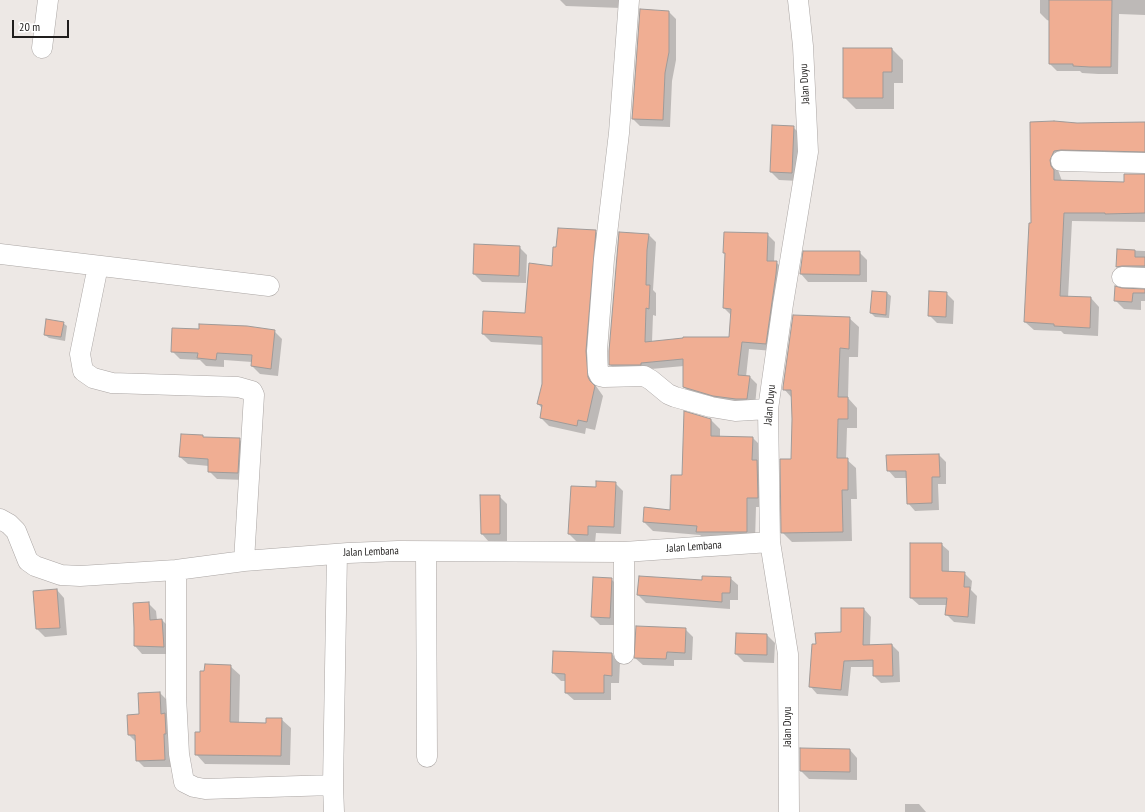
<!DOCTYPE html>
<html>
<head>
<meta charset="utf-8">
<style>
  body { margin:0 }
  #map { position:relative; width:1145px; height:812px; overflow:hidden; background:#ede8e5; font-family:"PT Sans Narrow",sans-serif }
  canvas { display:block }
  .scale { position:absolute; left:12px; top:20px; width:57px; height:18px; box-sizing:border-box; border:2px solid #201e1d; border-top:0; padding-left:5px; font-size:12px; line-height:14px; white-space:nowrap; color:#201e1d; -webkit-text-stroke:3px #fff; paint-order:stroke }
</style>
</head>
<body>
<div id="map">
<canvas width="1145" height="812"></canvas>
<div class="scale">20 m</div>
</div>
<script>
const ctx = document.querySelector('canvas').getContext('2d');
ctx.lineJoin = 'round';
function fillPath(path, color) { ctx.fillStyle = color; ctx.fill(path, 'evenodd'); }
const toPath = rows => new Path2D(rows.map(r => 'M' + r).join(''));
function trace(path, color, width, dash) { ctx.strokeStyle = color; ctx.lineWidth = width; ctx.lineCap = dash ? 'butt' : 'round'; ctx.setLineDash(dash || []); ctx.stroke(path); }
function write(font, color, halo, rows, align = 'center') {
  ctx.font = font + ' "PT Sans Narrow",sans-serif'; ctx.lineWidth = 3.5; ctx.setLineDash([]); ctx.textBaseline = 'middle'; ctx.strokeStyle = halo; ctx.fillStyle = color; for (const [text, x, y, turn = 0] of rows) {
    ctx.save(); ctx.translate(x, y); ctx.rotate((+turn || 0) * Math.PI / 180); ctx.textAlign = isNaN(turn) ? turn : align; if (halo) ctx.strokeText(text, 0, 0); ctx.fillText(text, 0, 0); ctx.restore();
  }
}
const shadow = toPath([
  [560,0,621,0,621,8,566,6],
  [1040,0,1145,0,1145,15,1119,14,1118,74,1098,74,1082,73,1080,71,1057,71,1050,64,1050,21,1047,20,1040,13],
  [669,12,676,19,676,60,672,81,670,127,640,126,633,119],
  [892,49,903,60,903,83,894,83,894,109,856,109,844,97],
  [1031,123,1145,123,1145,159,1062,159,1058,170,1062,181,1126,183,1145,175,1145,222,1072,221,1068,298,1091,298,1099,307,1098,336,1064,334,1061,331,1034,330,1025,322,1032,224],
  [793,127,801,135,799,181,779,180,771,172],
  [595,231,604,240,594,361,596,386,603,396,595,430,586,428,585,434,549,426,541,418,543,409,538,404,543,385,543,345,491,342,483,334,526,314,553,267],
  [767,234,775,242,774,262,776,262,784,270,773,351,749,349,746,377,750,377,757,384,755,406,691,394,684,387,684,366,618,372,610,365,649,235,656,242,653,290,656,293,656,316,653,315,652,342,730,338,731,315,724,308,726,254,724,253],
  [519,247,527,255,526,283,482,282,474,274],
  [1118,250,1145,251,1145,274,1125,275,1117,267],
  [859,252,867,260,867,282,808,282,801,274],
  [1116,287,1145,290,1145,301,1141,301,1141,310,1124,309,1115,300],
  [873,292,887,293,891,296,889,318,875,317,871,313],
  [946,293,954,301,953,324,937,323,929,315],
  [849,318,859,327,858,357,849,357,848,398,857,408,857,428,847,428,846,459,856,468,857,499,851,499,852,541,792,542,782,532,792,460,792,398,784,389],
  [63,323,67,326,65,341,49,338,45,335],
  [274,331,282,339,278,376,260,374,252,366,252,362,224,360,224,367,206,366,200,360,180,359,172,351],
  [711,420,720,429,720,437,753,438,762,447,766,507,756,507,755,541,707,541,700,535,653,531,644,522,671,511,683,476],
  [202,436,204,438,239,439,247,447,245,480,217,479,209,471,209,466,188,464,180,457],
  [939,455,946,462,946,484,938,484,939,510,915,511,908,503,907,478,895,478,888,470],
  [615,483,623,491,621,534,596,533,595,543,577,542,569,534,597,488],
  [499,496,507,504,507,542,489,542,482,534],
  [941,544,949,551,949,573,964,573,972,581,971,590,977,596,975,624,954,622,946,614,947,605,919,605,911,598],
  [730,578,738,585,738,600,730,600,730,609,646,603,638,595,703,582],
  [611,579,619,587,617,625,600,625,592,617],
  [57,590,64,598,67,635,45,637,37,629],
  [148,603,156,611,157,620,162,620,169,627,171,654,142,654,135,646],
  [864,609,871,617,870,645,892,645,899,652,900,682,881,683,874,676,874,667,851,667,848,696,817,694,810,686,817,645,842,633],
  [685,629,693,637,692,660,674,660,674,666,643,665,635,658],
  [767,635,775,643,774,663,744,662,736,654],
  [554,652,612,654,620,662,619,683,611,683,611,700,574,700,566,693,566,681,561,681,553,673],
  [230,666,240,675,239,723,267,724,281,719,291,728,290,765,205,764,196,754,201,733,205,672],
  [160,693,167,700,171,767,144,767,137,760,136,742,129,735,140,715],
  [850,750,857,758,857,780,809,779,801,771],
  [905,804,919,804,926,812,905,812]
]);
const building = toPath([
  [1049,0,1112,0,1111,67,1090,67,1073,66,1073,64,1049,64,1049,0],
  [640,9,669,11,669,52,665,73,663,120,632,119,640,9],
  [843,48,892,48,892,72,883,72,883,98,843,98,843,48],
  [1054,121,1077,123,1145,122,1145,152,1061,150,1054,151,1050,160,1051,166,1054,170,1054,180,1124,182,1124,174,1145,174,1145,213,1105,214,1105,213,1064,213,1060,296,1091,297,1090,328,1054,326,1054,324,1024,322,1029,223,1031,223,1030,122,1054,121],
  [772,125,794,126,792,173,770,172,772,125],
  [558,228,596,230,586,351,588,377,590,381,595,386,587,422,578,420,577,426,540,418,542,405,537,404,542,384,542,337,482,334,483,311,525,313,529,263,552,266,553,247,556,247,558,228],
  [619,232,649,234,647,250,646,285,650,285,649,309,646,308,645,342,683,338,683,337,729,337,731,309,723,308,725,253,723,253,724,232,768,233,767,261,777,261,776,274,766,344,742,342,738,375,750,376,747,399,736,399,713,396,683,387,683,359,641,363,641,365,609,365,609,351,619,232],
  [474,244,520,246,519,276,473,274,474,244],
  [1117,249,1135,250,1135,257,1145,257,1145,266,1122,266,1116,267,1117,249],
  [803,251,860,251,860,275,800,274,803,251],
  [1115,286,1122,288,1145,289,1145,293,1133,293,1132,302,1114,301,1115,286],
  [872,291,887,292,886,315,870,313,872,291],
  [929,291,947,292,946,317,928,316,929,291],
  [793,315,850,317,849,349,840,348,838,397,848,397,848,419,838,419,837,458,848,458,848,490,842,490,843,532,781,533,780,459,791,459,792,419,791,390,783,390,783,387,793,315],
  [46,319,64,322,61,337,44,335,46,319],
  [199,324,247,326,275,330,271,369,251,366,252,355,217,353,216,360,197,358,198,353,171,352,172,328,199,329,199,324],
  [684,411,711,419,711,436,753,437,752,460,757,460,758,498,747,498,747,532,696,532,697,526,643,522,644,507,670,510,671,475,682,475,684,411],
  [181,434,203,435,203,437,240,438,238,473,208,472,208,459,179,457,181,434],
  [939,454,940,477,932,477,932,503,907,504,906,471,887,471,886,455,939,454],
  [596,481,616,482,614,527,588,526,588,535,568,534,571,486,596,487,596,481],
  [480,495,500,495,500,534,481,534,480,495],
  [910,543,942,543,942,571,965,572,964,587,970,587,968,617,945,615,947,598,910,598,910,543],
  [639,576,702,580,702,576,731,577,730,593,722,593,722,602,637,595,639,576],
  [593,577,612,578,610,618,591,617,593,577],
  [57,589,60,628,36,629,33,591,57,589],
  [149,602,150,620,162,619,164,647,134,646,134,628,133,603,149,602],
  [841,608,864,608,863,645,892,644,893,676,873,676,873,660,844,661,841,690,809,687,812,644,816,644,815,633,841,632,841,608],
  [636,626,686,628,685,653,667,652,666,659,634,658,636,626],
  [736,633,767,634,767,655,735,654,736,633],
  [553,651,612,653,612,676,604,675,604,693,565,693,565,674,552,673,553,651],
  [205,664,231,665,230,722,266,723,266,718,282,718,281,756,195,755,195,732,200,732,200,671,204,671,205,664],
  [160,692,161,714,165,713,166,734,164,734,165,760,136,761,135,735,128,735,127,715,139,714,138,693,160,692],
  [800,748,850,749,850,772,800,771,800,748]
]);
const minor = toPath([
  [629,0,619,133,604,259,597,351,598,372,600,376,604,377,644,376,651,380,668,394,675,397,711,407,735,411,768,409],
  [42,48,48,0],
  [1061,161,1145,163],
  [0,254,269,286],
  [98,266,80,354,83,371,93,378,112,383,238,387,252,391,254,395,244,561],
  [1122,277,1145,278],
  [0,519,9,524,16,531,28,561,35,566,61,575,80,576,176,570,244,561,348,553,398,551,624,552,770,542],
  [426,552,427,757],
  [176,570,176,696,179,754,184,782,194,787,205,789,333,785,334,812],
  [624,654,624,552],
  [333,785,337,554],
  [789,812,788,654,770,542,768,409,783,304,808,152,803,46,798,0]
]);
const streetNames = [
  ["Jalan Duyu",805,84,-93],
  ["Jalan Duyu",770,405,-85],
  ["Jalan Lembana",694,547,-4],
  ["Jalan Lembana",371,552,-2],
  ["Jalan Duyu",788,727,-90]
];
fillPath(shadow, '#0003');
fillPath(building, '#f0ae93');
trace(building, '#9f9a98', 1);
trace(minor, '#aba6a4', 21);
trace(minor, '#fff', 20);
write('11px', '#201e1d', '#fff', streetNames);
</script>
</body>
</html>
